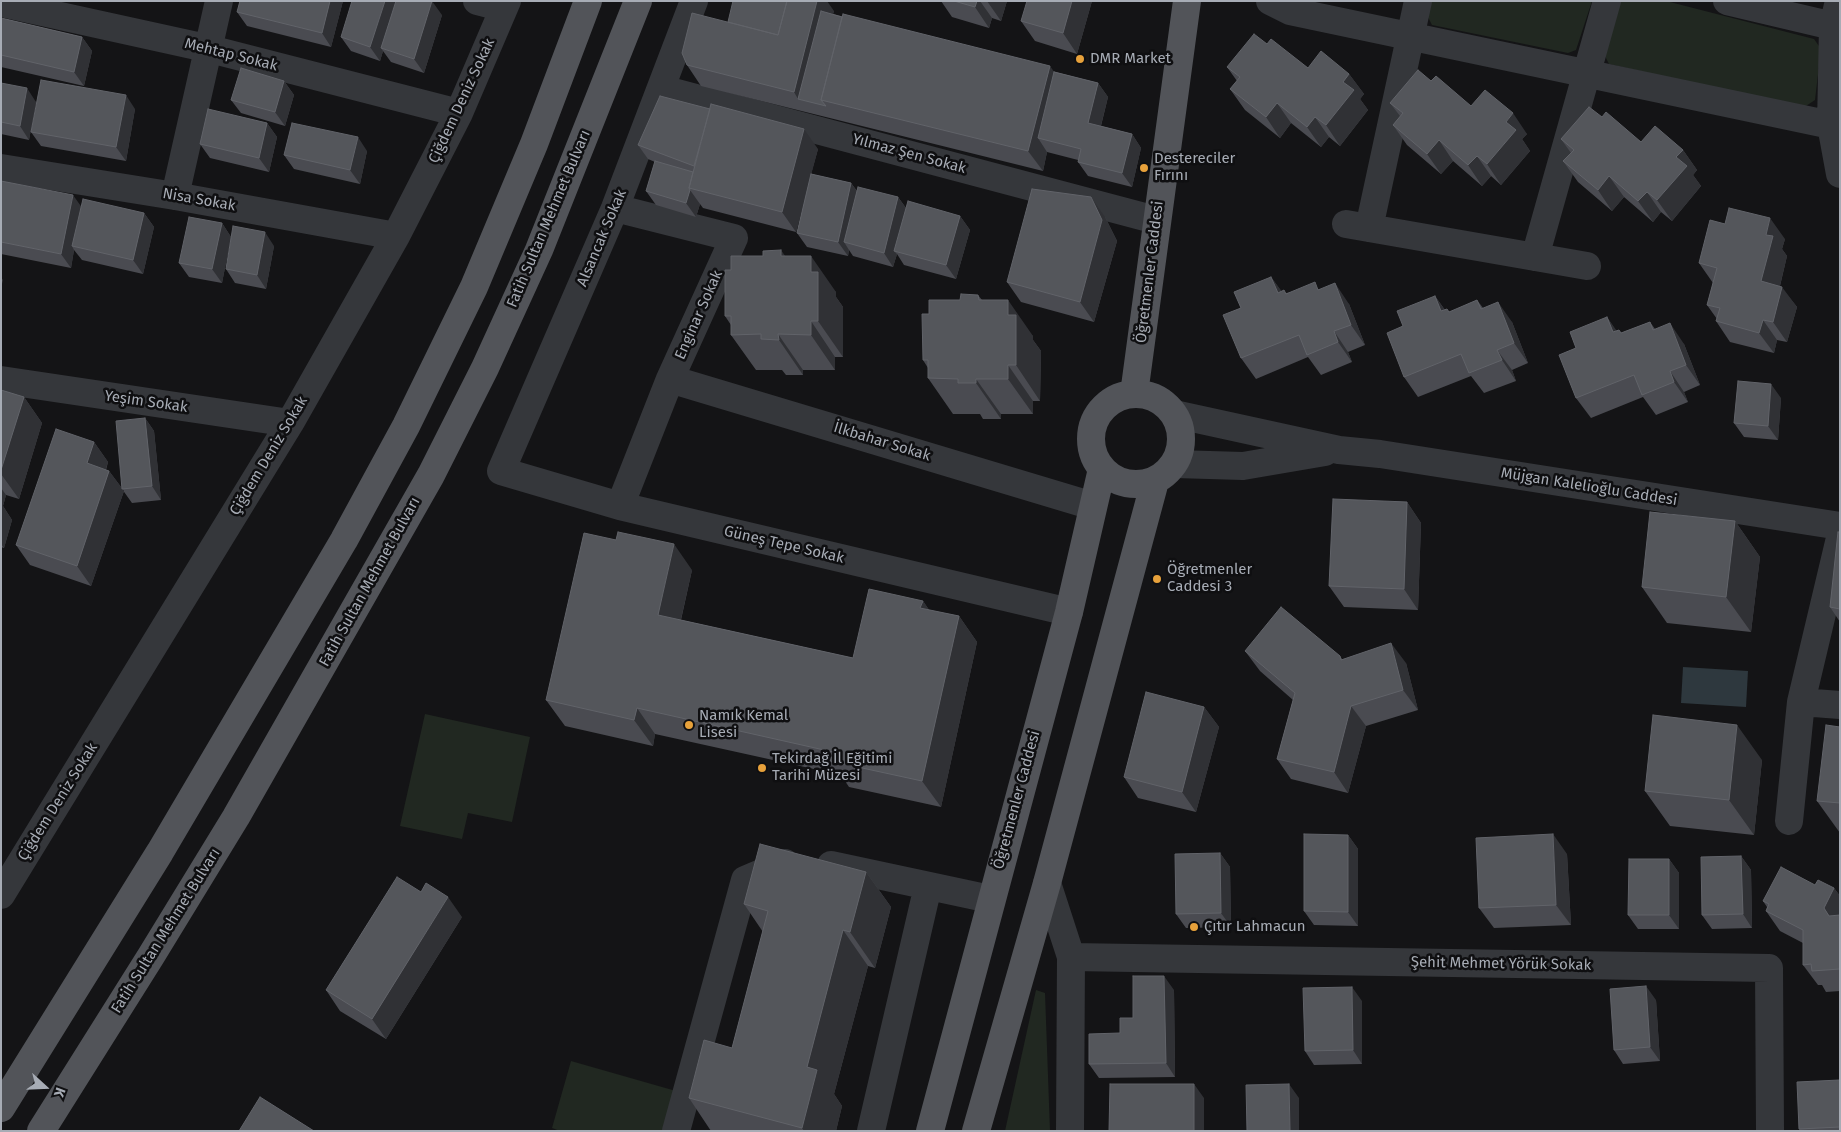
<!DOCTYPE html>
<html>
<head>
<meta charset="utf-8">
<style>
  body { margin:0 }
  #map { position:relative; width:1841px; height:1132px; overflow:hidden; background:#141416; font-family:"Fira Sans",sans-serif }
  canvas { display:block }
  .frame { position:absolute; inset:0; border:2px solid #a7acb5; pointer-events:none }
  .north { position:absolute; left:20px; top:1062px; width:50px; height:50px; -webkit-text-stroke:4px #0f0f11; paint-order:stroke; rotate:110deg; font-size:14px; font-weight:700; line-height:20px; text-align:center; color:#a7acb5 }
  .north::after { content:''; display:block; margin:auto; width:18px; height:22px; background:#a7acb5; clip-path:polygon(50% 0,100% 100%,50% 72%,0 100%) }
</style>
</head>
<body>
<div id="map">
<canvas width="1841" height="1132"></canvas>
<div class="frame"></div>
<div class="north">K</div>
</div>
<script>
const ctx = document.querySelector('canvas').getContext('2d');
ctx.lineJoin = 'round';
function fillPath(path, color) { ctx.fillStyle = color; ctx.fill(path, 'evenodd'); }
const toPath = rows => new Path2D(rows.map(r => 'M' + r).join(''));
function trace(path, color, width, dash) { ctx.strokeStyle = color; ctx.lineWidth = width; ctx.lineCap = dash ? 'butt' : 'round'; ctx.setLineDash(dash || []); ctx.stroke(path); }
function write(font, color, halo, rows, align = 'center') {
  ctx.font = font + ' "Fira Sans",sans-serif'; ctx.lineWidth = 5; ctx.setLineDash([]); ctx.textBaseline = 'middle'; ctx.strokeStyle = halo; ctx.fillStyle = color; for (const [text, x, y, turn = 0] of rows) {
    ctx.save(); ctx.translate(x, y); ctx.rotate((+turn || 0) * Math.PI / 180); ctx.textAlign = isNaN(turn) ? turn : align; if (halo) ctx.strokeText(text, 0, 0); ctx.fillText(text, 0, 0); ctx.restore();
  }
}
const green = toPath([
  [1430,1,1592,1,1576,50,1568,53,1432,25,1427,15],
  [1619,1,1666,1,1814,39,1821,49,1815,100,1803,108,1609,64,1603,52],
  [425,714,530,737,512,822,468,813,462,839,400,826],
  [1036,990,1045,993,1050,1131,1005,1131],
  [571,1061,676,1091,664,1131,560,1131,552,1128]
]);
const water = toPath([
  [1683,667,1748,671,1746,707,1681,703]
]);
const minor = toPath([
  [477,1,504,8],
  [694,1,615,208,501,471,620,506,1069,612],
  [1270,1,1290,11,1831,125],
  [1727,1,1833,26],
  [1839,1,1833,26,1831,125,1840,174],
  [1,3,206,48,459,113],
  [662,89,1156,220],
  [1,168,175,196,396,236],
  [175,196,219,1],
  [615,208,734,238,670,379,620,506],
  [1346,224,1587,266],
  [1369,228,1418,1],
  [1535,257,1607,1],
  [670,379,1093,506],
  [1,380,290,423],
  [1174,414,1339,450,1380,454,1840,526],
  [1175,464,1243,466,1325,452],
  [1801,702,1840,705],
  [1789,821,1801,702,1840,538],
  [831,865,990,899],
  [1047,883,1071,957,1070,1131],
  [1,895,290,423,396,236,459,113,507,1],
  [1071,957,1769,968,1770,1131],
  [676,1131,745,880,785,863],
  [871,1131,928,886]
]);
const major = toPath([
  [1134,394,1187,1],
  '1091 439a45 45 0 1 1 90 0a45 45 0 1 1-90 0Z',
  [1,1108,160,852,344,540,406,426,474,287,534,144,588,1],
  [41,1131,151,956,236,817,431,475,485,368,539,250,638,1],
  [930,1131,1069,612,1102,469],
  [976,1131,1047,883,1155,481]
]);
const wall = toPath([
  [240,1,343,1,331,47,247,26,237,12],
  [941,1,1007,1,1001,21,992,18,989,28,952,17],
  [1092,1,1077,54,1035,41,1021,21],
  [834,11,833,14,1098,83,1108,97,1101,126,1132,134,1141,148,1132,187,1088,176,1078,162,1078,160,1047,152,1043,171,701,86,687,65,728,22],
  [442,15,424,73,391,62,383,51,380,61,351,51,341,37],
  [1,18,82,37,92,51,84,86,1,67],
  [1267,44,1308,68,1349,74,1364,94,1360,99,1368,110,1340,146,1329,137,1321,147,1291,123,1280,138,1245,110,1230,89,1237,81,1227,67],
  [284,81,294,95,285,126,241,113,231,100],
  [1431,81,1471,106,1527,134,1522,139,1530,151,1501,185,1491,176,1482,186,1453,161,1441,174,1407,145,1393,125,1400,116,1390,103],
  [1,83,36,102,29,140,1,134],
  [135,109,126,161,41,146,31,132],
  [1602,117,1641,142,1683,150,1697,170,1693,175,1701,186,1672,221,1661,212,1653,222,1624,197,1612,211,1578,182,1563,161,1571,153,1561,139],
  [267,123,277,137,269,172,210,158,200,144],
  [638,145,818,149,811,174,851,183,857,191,898,197,906,208,960,216,970,230,956,279,904,265,897,254,893,267,853,256,849,250,848,256,807,247,797,233,807,189,796,232,703,208,700,204,696,217,656,205,646,191,655,162,648,159],
  [367,151,360,184,294,169,284,155],
  [1,181,81,207,144,213,154,227,143,274,82,260,74,250,71,268,1,254],
  [1105,217,1117,241,1094,322,1021,302,1007,282],
  [222,223,231,237,222,283,189,277,179,263],
  [1785,239,1782,249,1787,256,1780,286,1797,307,1787,342,1777,340,1774,353,1730,342,1716,321,1717,319,1707,305,1713,283,1699,263],
  [274,246,266,289,235,283,226,269],
  [785,256,836,292,836,297,843,307,843,357,835,357,835,370,803,370,803,375,786,375,782,370,756,370,731,335,731,325,725,316,731,270],
  [1271,277,1281,291,1286,293,1320,289,1349,304,1365,345,1348,352,1352,362,1321,375,1308,357,1256,379,1241,358,1241,308],
  [978,295,982,300,1033,336,1033,340,1041,351,1040,401,1033,401,1033,414,1001,414,1001,419,983,419,980,414,953,414,928,378,928,368,923,360,960,300],
  [1435,296,1445,310,1450,312,1477,300,1483,308,1512,322,1528,363,1512,370,1516,381,1484,393,1471,376,1418,397,1404,377,1403,326],
  [1607,317,1616,331,1621,333,1650,322,1655,329,1684,344,1700,385,1684,392,1688,402,1656,415,1643,397,1591,418,1576,398,1576,348],
  [1,390,24,397,42,423,19,499,6,495,3,506,12,520,4,548,1,547],
  [1781,398,1778,440,1744,437,1734,423],
  [145,418,154,431,161,500,132,503,122,489],
  [94,442,108,462,106,470,109,471,124,491,91,586,30,565,16,545],
  [1407,502,1421,523,1418,610,1344,607,1329,586],
  [1735,521,1760,557,1751,632,1667,623,1642,587],
  [1840,532,1840,622,1830,607],
  [692,570,681,620,853,658,923,601,929,610,959,616,977,642,941,807,849,787,841,775,655,734,653,746,565,726,546,700],
  [1245,651,1340,656,1342,659,1406,663,1418,710,1366,726,1348,793,1291,779,1277,759,1293,700,1260,671],
  [1204,707,1219,727,1196,812,1138,798,1124,777],
  [1840,727,1840,833,1817,801],
  [1762,760,1754,835,1670,826,1645,791],
  [1348,835,1358,849,1358,926,1314,925,1304,911],
  [1220,853,1230,867,1231,927,1186,928,1176,914],
  [1567,854,1571,925,1494,928,1479,908],
  [1741,856,1751,870,1752,928,1712,929,1702,915],
  [1669,859,1679,873,1679,929,1638,929,1628,915],
  [866,872,891,907,875,968,868,966,834,1094,842,1106,836,1131,711,1131,689,1098,732,1048,763,932,744,904],
  [1815,885,1834,888,1840,896,1840,991,1826,992,1822,985,1818,985,1803,965,1803,943,1780,931,1766,911,1767,907,1763,901],
  [462,917,386,1039,340,1011,326,990],
  [1174,990,1175,1077,1099,1078,1089,1064,1120,1033,1133,1018],
  [1656,1000,1660,1061,1623,1064,1614,1050],
  [1362,1001,1362,1064,1314,1065,1305,1051],
  [1840,1080,1840,1131,1800,1131,1799,1129]
]);
const shadedWall = toPath([
  [330,1,343,1,331,47,322,33],
  [385,1,399,1,381,48,383,51,380,61,370,47],
  [432,1,442,15,424,73,414,59],
  [817,1,827,1,834,11,811,102,798,99,794,92],
  [977,1,980,1,992,18,989,28,975,7],
  [987,1,1007,1,1001,21],
  [1072,1,1092,1,1077,54,1063,33],
  [82,37,92,51,84,86,74,72],
  [1050,66,1064,86,1038,138,1047,152,1043,171,1028,151],
  [1349,74,1364,94,1360,99,1368,110,1340,146,1326,125,1343,82],
  [284,81,294,95,285,126,275,112],
  [1098,83,1108,97,1098,137,1088,123],
  [27,88,36,102,29,140,20,126],
  [126,95,135,109,126,161,116,147],
  [1277,103,1291,123,1280,138,1266,117],
  [1513,113,1527,134,1522,139,1530,151,1501,185,1487,164,1506,122],
  [1315,117,1329,137,1321,147,1307,127],
  [267,123,277,137,269,172,259,158],
  [804,129,818,149,796,232,782,212],
  [1132,134,1141,148,1132,187,1122,173],
  [358,137,367,151,360,184,350,170],
  [1439,140,1453,161,1441,174,1427,154],
  [1683,150,1697,170,1693,175,1701,186,1672,221,1657,200,1676,157],
  [1477,156,1491,176,1482,186,1468,165],
  [1609,176,1624,197,1612,211,1598,190],
  [851,183,861,197,844,242,849,250,848,256,838,242],
  [690,190,700,204,696,217,686,203],
  [1647,192,1661,212,1653,222,1638,201],
  [73,195,83,209,72,246,74,250,71,268,61,254],
  [898,197,908,211,894,251,897,254,893,267,884,253],
  [1091,197,1105,217,1117,241,1094,322,1080,302],
  [144,213,154,227,143,274,133,260],
  [960,216,970,230,956,279,946,265],
  [1770,218,1785,239,1782,249,1787,256,1776,302,1761,281,1766,235],
  [222,223,231,237,222,283,212,269],
  [265,232,274,246,266,289,257,275],
  [781,250,806,286,781,256],
  [811,256,836,292,836,297,843,307,843,357,818,321,811,272],
  [1,277,3,280,1,288],
  [1271,277,1286,297,1278,293],
  [1335,283,1349,304,1365,345,1351,325],
  [1782,287,1797,307,1787,342,1773,322],
  [1435,296,1449,316,1441,311],
  [1008,300,1033,336,1033,340,1041,351,1040,401,1016,365,1008,315],
  [1498,302,1512,322,1528,363,1514,343],
  [1607,317,1621,337,1613,332],
  [1763,320,1777,340,1774,353,1759,333],
  [811,321,835,357,835,370,811,335],
  [1670,323,1684,344,1700,385,1686,365],
  [1334,331,1348,352,1352,362,1338,342],
  [778,334,803,370,803,375,779,340],
  [1497,350,1512,370,1516,381,1502,360],
  [1008,365,1033,401,1033,414,1008,379],
  [1670,371,1684,392,1688,402,1674,382],
  [976,379,1001,414,1001,419,976,383],
  [1771,384,1781,398,1778,440,1768,426],
  [24,397,42,423,19,499,1,474,1,470],
  [145,418,154,431,161,500,152,486],
  [94,442,108,462,101,484,87,463],
  [109,471,124,491,91,586,77,566],
  [1,488,6,495,3,506,12,520,4,548,1,544],
  [1407,502,1421,523,1418,610,1404,589],
  [1735,521,1760,557,1751,632,1726,597],
  [674,544,692,570,676,641,658,615],
  [923,601,941,627,920,608],
  [959,616,977,642,941,807,922,781],
  [1391,643,1406,663,1418,710,1403,690],
  [1351,706,1366,726,1348,793,1334,772],
  [1204,707,1219,727,1196,812,1182,792],
  [637,708,655,734,653,746,634,720],
  [1737,725,1762,760,1754,835,1729,800],
  [1553,834,1567,854,1571,925,1556,905],
  [1348,835,1358,849,1358,926,1348,912],
  [1220,853,1230,867,1231,927,1221,913],
  [1741,856,1751,870,1752,928,1743,914],
  [1669,859,1679,873,1679,929,1669,915],
  [866,872,891,907,875,968,850,932],
  [1834,888,1840,896,1840,925,1838,929,1824,908],
  [448,897,462,917,386,1039,372,1019],
  [843,930,868,966,834,1094,842,1106,836,1131,804,1131,802,1128,807,1067],
  [1164,976,1174,990,1175,1077,1166,1063],
  [1646,986,1656,1000,1660,1061,1650,1047],
  [1352,987,1362,1001,1362,1064,1353,1050],
  [1194,1084,1204,1098,1204,1131,1194,1131],
  [1289,1084,1299,1098,1299,1131,1290,1131]
]);
const building = toPath([
  [240,1,330,1,322,33,237,12,240,1],
  [352,1,385,1,370,47,341,37,352,1],
  [396,1,432,1,414,59,381,48,396,1],
  [733,1,787,1,778,35,728,22,733,1],
  [787,1,817,1,794,92,687,65,682,53,692,13,778,35,787,1],
  [954,1,977,1,975,7,954,1],
  [1027,1,1072,1,1063,33,1021,21,1027,1],
  [821,11,842,17,821,100,826,106,798,99,821,11],
  [843,14,1050,66,1028,151,821,100,843,14],
  [1,18,82,37,74,72,1,55,1,18],
  [1254,34,1267,44,1271,39,1308,68,1321,51,1349,74,1343,82,1354,90,1326,125,1315,117,1307,127,1277,103,1266,117,1230,89,1240,77,1227,67,1254,34],
  [241,68,284,81,275,112,231,100,241,68],
  [1418,70,1431,81,1436,76,1471,106,1485,90,1513,113,1506,122,1516,130,1487,164,1477,156,1468,165,1439,140,1427,154,1393,125,1403,113,1390,103,1418,70],
  [1054,72,1098,83,1088,123,1132,134,1122,173,1078,162,1081,149,1038,138,1054,72],
  [41,80,126,95,116,147,31,132,41,80],
  [1,83,27,88,20,126,1,122,1,83],
  [660,96,710,109,694,166,638,145,660,96],
  [711,104,804,129,782,212,689,188,711,104],
  [1589,107,1602,117,1606,112,1641,142,1655,126,1683,150,1676,157,1687,166,1657,200,1647,192,1638,201,1609,176,1598,190,1563,161,1574,150,1561,139,1589,107],
  [208,109,267,123,259,158,200,144,208,109],
  [292,123,358,137,350,170,284,155,292,123],
  [655,161,693,172,689,188,690,190,686,203,646,191,655,161],
  [811,174,851,183,838,242,797,233,811,174],
  [1,181,73,195,61,254,1,242,1,181],
  [858,187,898,197,884,253,844,242,858,187],
  [1032,189,1091,197,1102,220,1080,302,1007,282,1032,189],
  [83,199,144,213,133,260,72,246,83,199],
  [908,201,960,216,946,265,894,251,908,201],
  [1729,208,1770,218,1766,235,1773,236,1761,281,1782,287,1773,322,1763,320,1759,333,1716,321,1720,308,1707,305,1717,268,1699,263,1710,220,1725,224,1729,208],
  [189,217,222,223,212,269,179,263,189,217],
  [233,226,265,232,257,275,226,269,233,226],
  [781,250,781,256,811,256,811,272,818,272,818,321,811,321,811,335,778,334,779,340,761,339,761,334,731,335,731,316,725,316,725,270,731,270,731,256,763,256,763,251,781,250],
  [1271,277,1278,293,1284,290,1286,294,1315,282,1318,290,1335,283,1351,325,1334,331,1338,342,1307,355,1299,335,1241,358,1223,315,1241,308,1234,292,1271,277],
  [961,294,978,295,979,300,1008,300,1008,315,1016,315,1016,365,1008,365,1008,379,976,379,976,383,958,383,958,379,928,378,928,360,923,360,922,314,929,314,929,300,960,300,961,294],
  [1435,296,1441,311,1447,309,1449,312,1477,300,1481,309,1498,302,1514,343,1497,350,1502,360,1469,373,1461,354,1404,377,1387,333,1403,326,1397,311,1435,296],
  [1607,317,1613,332,1619,330,1621,333,1650,322,1653,330,1670,323,1686,365,1670,371,1674,382,1642,395,1634,375,1576,398,1559,355,1576,348,1570,332,1607,317],
  [1738,381,1771,384,1768,426,1734,423,1738,381],
  [1,390,24,397,1,470,1,390],
  [145,418,152,486,122,489,116,421,145,418],
  [56,429,94,442,87,463,109,471,77,566,16,545,56,429],
  [1333,499,1407,502,1404,589,1329,586,1333,499],
  [1650,512,1735,521,1726,597,1642,587,1650,512],
  [618,532,674,544,658,615,853,658,869,589,923,601,920,608,959,616,922,781,830,761,833,752,637,708,634,720,546,700,584,533,616,540,618,532],
  [1838,532,1840,532,1840,609,1830,607,1838,532],
  [1281,607,1340,656,1341,660,1391,643,1403,690,1351,706,1334,772,1277,759,1295,693,1245,651,1281,607],
  [1146,692,1204,707,1182,792,1124,777,1146,692],
  [1653,715,1737,725,1729,800,1645,791,1653,715],
  [1826,725,1840,727,1840,803,1817,801,1826,725],
  [1304,834,1348,835,1348,912,1304,911,1304,834],
  [1553,834,1556,905,1479,908,1476,838,1553,834],
  [760,844,866,872,850,932,843,930,807,1067,817,1070,802,1128,689,1098,704,1040,732,1048,768,911,744,904,760,844],
  [1220,853,1221,913,1176,914,1175,854,1220,853],
  [1741,856,1743,914,1702,915,1701,857,1741,856],
  [1629,859,1669,859,1669,915,1628,915,1629,859],
  [1781,867,1815,885,1818,880,1834,888,1824,908,1829,916,1840,915,1840,969,1812,971,1811,964,1803,965,1803,930,1766,911,1769,904,1763,901,1781,867],
  [397,877,421,892,426,883,448,897,372,1019,326,990,397,877],
  [1133,976,1164,976,1166,1063,1089,1064,1089,1034,1120,1033,1120,1018,1133,1018,1133,976],
  [1646,986,1650,1047,1614,1050,1610,989,1646,986],
  [1352,987,1353,1050,1305,1051,1303,988,1352,987],
  [1840,1080,1840,1127,1799,1129,1797,1082,1840,1080],
  [1110,1084,1194,1084,1194,1131,1109,1131,1110,1084],
  [1289,1084,1290,1131,1247,1131,1246,1085,1289,1084],
  [260,1097,314,1131,239,1131,260,1097]
]);
const markers = [
  [1080,59,5,"#e7a13b"],
  [1144,168,5,"#e7a13b"],
  [1157,579,5,"#e7a13b"],
  [689,725,5,"#e7a13b"],
  [762,768,5,"#e7a13b"],
  [1194,927,5,"#e7a13b"]
];
const streetNames = [
  ["Mehtap Sokak",231,55,14],
  ["Çiğdem Deniz Sokak",462,101,-65],
  ["Yılmaz Şen Sokak",909,154,15],
  ["Nisa Sokak",199,200,10],
  ["Fatih Sultan Mehmet Bulvarı",549,219,-67],
  ["Alsancak Sokak",602,238,-67],
  ["Öğretmenler Caddesi",1150,272,-83],
  ["Enginar Sokak",699,315,-66],
  ["Yeşim Sokak",146,402,8],
  ["İlkbahar Sokak",882,442,17],
  ["Çiğdem Deniz Sokak",269,456,-59],
  ["Müjgan Kalelioğlu Caddesi",1589,487,9],
  ["Güneş Tepe Sokak",784,545,13],
  ["Fatih Sultan Mehmet Bulvarı",370,582,-61],
  ["Öğretmenler Caddesi",1017,800,-75],
  ["Çiğdem Deniz Sokak",58,802,-58],
  ["Fatih Sultan Mehmet Bulvarı",166,931,-58],
  ["Şehit Mehmet Yörük Sokak",1501,964,1]
];
const poiNames = [
  ["DMR Market",1090,59],
  ["Destereciler",1154,159],
  ["Fırını",1154,176],
  ["Öğretmenler",1167,570],
  ["Caddesi 3",1167,587],
  ["Namık Kemal",699,716],
  ["Lisesi",699,733],
  ["Tekirdağ İl Eğitimi",772,759],
  ["Tarihi Müzesi",772,776],
  ["Çıtır Lahmacun",1204,927]
];
fillPath(green, '#212821');
fillPath(water, '#2e383e');
trace(minor, '#35373b', 28);
trace(major, '#525459', 28);
fillPath(wall, '#4a4b51');
fillPath(shadedWall, '#303135');
fillPath(building, '#54565b');
trace(building, '#616369', 1);
for (const [x, y, r, color] of markers) { const dot = new Path2D(); dot.arc(x, y, r, 0, 2 * Math.PI); ctx.fillStyle = color; ctx.fill(dot); trace(dot, '#0f0f11', 2); }
write('15px', '#a7acb5', '#0f0f11', streetNames);
write('15px', '#a7acb5', '#0f0f11', poiNames, 'left');
</script>
</body>
</html>
